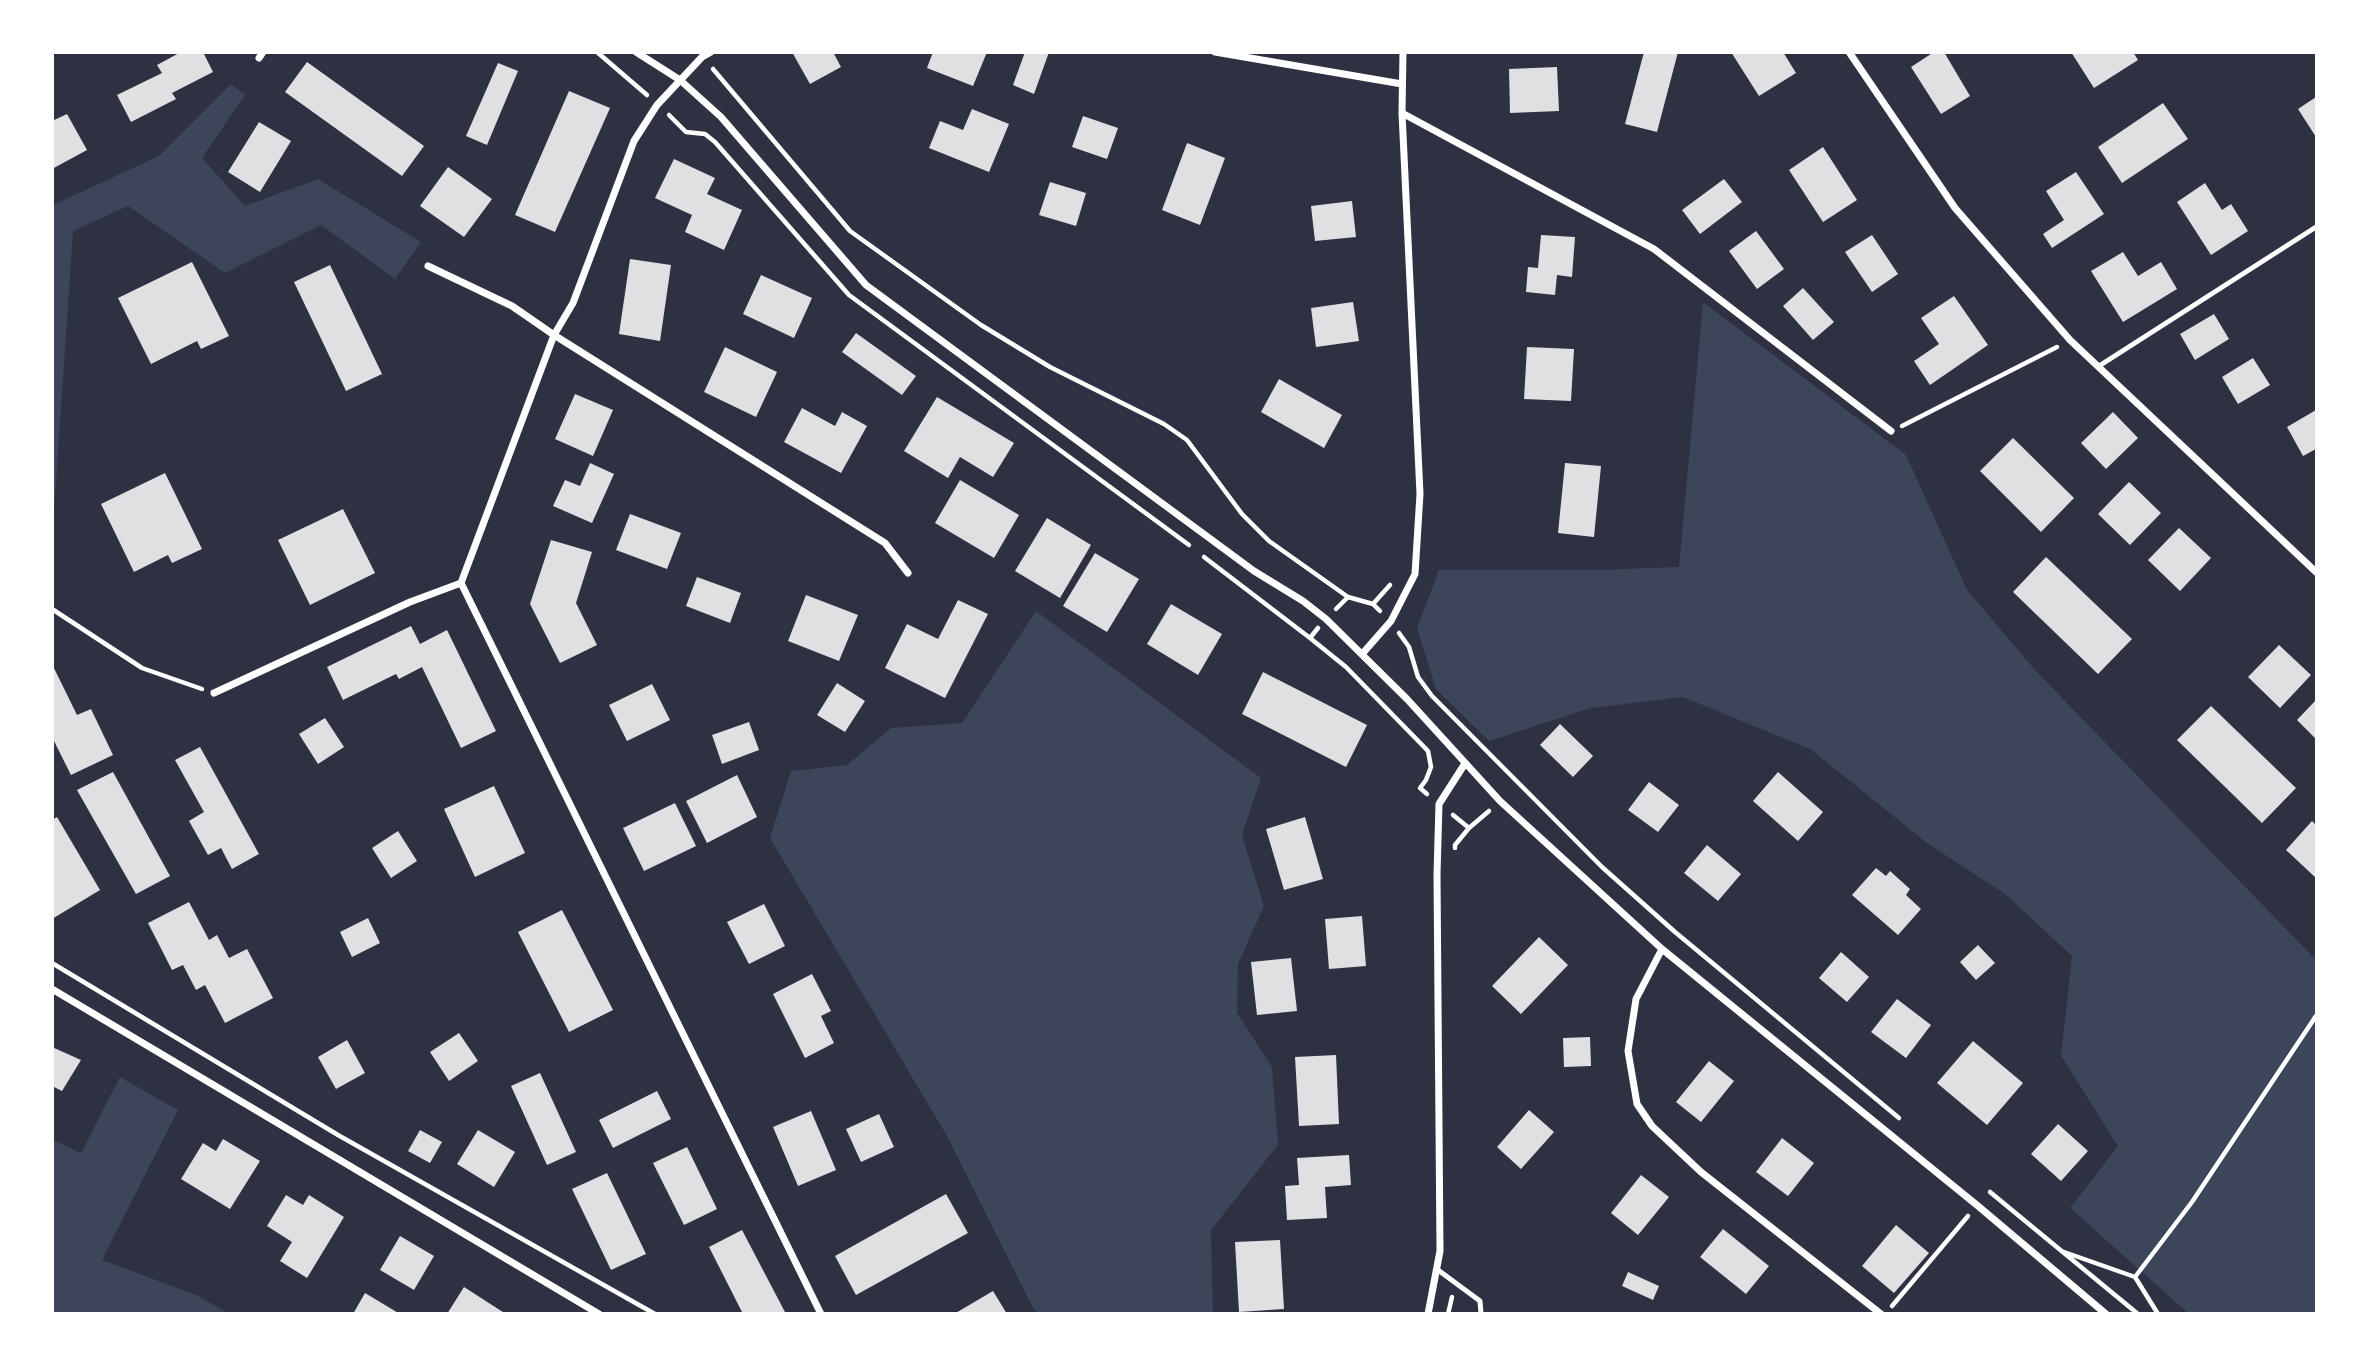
<!DOCTYPE html>
<html>
<head>
<meta charset="utf-8">
<style>
  body { margin:0 }
  #map { position:relative; width:2369px; height:1366px; overflow:hidden; background:#2d3142; font-family:"Varela Round",sans-serif }
  canvas { display:block }
  .frame { position:absolute; inset:0; border:54px solid #fff; pointer-events:none }
</style>
</head>
<body>
<div id="map">
<canvas width="2369" height="1366"></canvas>
<div class="frame"></div>
</div>
<script>
const ctx = document.querySelector('canvas').getContext('2d');
ctx.lineJoin = 'round';
function fillPath(path, color) { ctx.fillStyle = color; ctx.fill(path, 'evenodd'); }
const toPath = rows => new Path2D(rows.map(r => 'M' + r).join(''));
function trace(path, color, width, dash) { ctx.strokeStyle = color; ctx.lineWidth = width; ctx.lineCap = dash ? 'butt' : 'round'; ctx.setLineDash(dash || []); ctx.stroke(path); }
const green = toPath([
  [231,84,245,95,202,158,245,206,318,179,421,242,395,279,321,225,225,273,128,206,73,231,53,527,53,205,159,156],
  [1703,302,1906,455,1967,590,2035,670,2316,960,2316,1313,2188,1313,2070,1208,2118,1146,2061,1056,2072,956,2005,894,1927,843,1810,749,1683,697,1591,708,1489,741,1436,689,1417,628,1439,570,1596,570,1679,567],
  [1036,611,1261,778,1242,835,1264,906,1238,964,1237,1013,1272,1067,1278,1145,1211,1230,1213,1313,1039,1314,1033,1308,947,1136,770,838,791,771,847,765,891,728,962,723],
  [120,1077,178,1110,102,1260,196,1295,228,1313,53,1313,53,1140,81,1153]
]);
const building = toPath([
  [181,52,203,52,213,72,172,93,176,99,131,122,117,95,162,73,157,65],
  [792,52,833,52,841,67,810,84],
  [933,52,987,52,973,86,927,68],
  [1025,52,1049,52,1034,94,1013,85],
  [1644,52,1678,52,1657,132,1625,124],
  [1731,52,1783,52,1796,73,1759,96],
  [1934,52,1944,52,1970,96,1941,114,1911,67],
  [2071,52,2133,52,2138,60,2094,88],
  [307,62,424,146,402,176,285,92],
  [498,63,518,71,487,145,466,136],
  [1557,67,1559,111,1510,113,1509,69],
  [569,91,610,108,555,232,515,215],
  [2316,97,2316,137,2298,109],
  [2163,103,2188,139,2122,183,2098,147],
  [972,109,1009,124,989,172,929,148,940,121,963,130],
  [67,114,87,150,52,169,52,121],
  [1083,116,1118,128,1107,159,1072,147],
  [259,122,291,141,260,192,228,172],
  [1187,143,1225,158,1200,225,1162,210],
  [1823,147,1857,200,1823,222,1789,170],
  [674,159,715,178,707,194,742,210,724,250,685,232,692,215,655,198],
  [448,167,492,199,464,237,420,206],
  [2076,172,2104,214,2052,248,2043,234,2064,220,2046,191],
  [1724,179,1742,202,1700,234,1682,210],
  [1050,182,1086,193,1076,226,1039,215],
  [2205,183,2222,210,2231,204,2248,231,2211,255,2177,202],
  [1352,201,1356,237,1315,241,1311,206],
  [1756,231,1784,269,1757,289,1729,251],
  [1541,235,1575,237,1572,277,1557,275,1555,295,1526,292,1528,267,1538,268],
  [1872,235,1898,274,1872,292,1845,252],
  [2123,252,2138,276,2161,262,2177,289,2123,322,2091,271],
  [630,259,671,265,660,341,619,334],
  [192,262,229,336,201,349,197,341,151,364,118,298],
  [330,265,382,374,346,391,294,282],
  [761,275,812,298,794,338,743,314],
  [1803,288,1834,322,1813,340,1783,306],
  [1954,296,1988,345,1930,385,1914,361,1939,344,1921,318],
  [1353,302,1359,341,1316,347,1311,308],
  [2214,314,2229,339,2195,360,2180,334],
  [856,333,916,376,902,395,842,352],
  [725,347,777,372,756,417,704,392],
  [1527,347,1574,349,1571,401,1524,399],
  [2253,358,2270,385,2238,404,2222,377],
  [1279,379,1342,415,1324,448,1261,412],
  [575,394,613,410,593,456,555,439],
  [937,397,1014,443,993,477,960,457,948,478,904,451],
  [802,408,835,426,842,412,867,426,841,473,784,442],
  [2316,410,2316,449,2303,456,2287,427],
  [2113,412,2138,438,2106,469,2081,443],
  [2013,438,2074,498,2041,532,1980,471],
  [590,463,614,474,592,523,553,506,565,480,580,486],
  [1565,463,1601,466,1594,537,1558,533],
  [165,473,202,549,172,563,168,555,134,572,101,504],
  [960,480,1019,515,994,558,935,523],
  [2129,482,2161,513,2130,545,2098,514],
  [343,509,375,573,310,605,278,540],
  [630,514,681,533,667,569,616,550],
  [1047,518,1091,545,1060,598,1015,571],
  [2179,528,2211,558,2180,591,2148,560],
  [551,540,592,552,576,603,597,645,560,663,530,604],
  [1095,553,1139,579,1107,632,1063,606],
  [2046,557,2132,639,2098,674,2013,592],
  [697,577,741,593,730,623,686,606],
  [806,595,858,615,839,661,788,641],
  [958,600,988,614,945,698,885,668,907,624,938,639],
  [1171,604,1222,634,1198,675,1147,644],
  [411,626,420,644,447,630,496,731,461,748,422,667,399,679,396,674,343,700,327,667],
  [2279,645,2311,675,2280,708,2248,677],
  [52,664,77,715,91,709,113,755,71,775,52,737],
  [1263,672,1367,725,1346,767,1242,714],
  [837,683,865,701,845,732,817,715],
  [652,684,670,720,627,741,609,705],
  [2316,700,2316,739,2297,720],
  [2211,706,2296,788,2262,823,2177,740],
  [325,718,344,747,318,764,299,734],
  [749,722,759,750,722,764,712,735],
  [1560,724,1593,756,1573,777,1540,745],
  [200,747,259,854,232,869,221,848,208,855,189,821,204,812,175,760],
  [113,772,170,876,136,894,77,790],
  [1778,772,1823,812,1798,841,1753,801],
  [737,775,757,817,707,843,686,801],
  [1649,782,1679,805,1658,832,1628,810],
  [494,786,525,853,475,877,444,809],
  [675,803,696,846,644,871,623,828],
  [57,817,100,890,52,919,52,820],
  [1305,817,1323,879,1284,890,1266,829],
  [2312,821,2316,825,2316,878,2286,850],
  [398,831,417,861,391,878,372,848],
  [1707,845,1741,874,1718,901,1684,873],
  [1876,868,1886,876,1890,871,1910,889,1906,895,1921,909,1898,935,1852,895],
  [189,902,209,940,217,935,229,958,247,949,273,998,225,1023,205,985,196,990,183,965,172,970,148,923],
  [764,904,785,946,749,964,727,922],
  [562,910,613,1010,569,1032,518,932],
  [1362,916,1366,966,1329,969,1325,919],
  [368,918,380,943,352,957,340,932],
  [1539,937,1568,965,1521,1014,1492,986],
  [1978,945,1995,963,1976,980,1960,962],
  [1841,952,1869,977,1847,1002,1819,978],
  [1291,958,1297,1011,1257,1015,1251,962],
  [812,974,831,1011,821,1016,834,1043,805,1058,773,994],
  [1897,999,1931,1025,1906,1058,1871,1032],
  [459,1033,478,1061,449,1081,430,1052],
  [1590,1037,1591,1066,1564,1067,1563,1038],
  [347,1040,365,1073,336,1089,318,1057],
  [1973,1041,2023,1083,1987,1125,1937,1083],
  [52,1047,81,1060,62,1091,52,1086],
  [1336,1055,1339,1124,1299,1126,1295,1057],
  [1709,1061,1734,1081,1701,1122,1676,1102],
  [540,1073,576,1152,547,1165,511,1086],
  [657,1091,671,1119,613,1148,599,1120],
  [1529,1110,1554,1132,1521,1169,1497,1147],
  [811,1111,836,1170,798,1186,773,1127],
  [879,1114,894,1147,861,1162,846,1129],
  [2058,1124,2088,1151,2061,1181,2031,1154],
  [420,1130,442,1142,430,1163,408,1151],
  [478,1130,515,1152,494,1187,457,1164],
  [1782,1138,1814,1163,1788,1196,1756,1172],
  [223,1139,260,1161,230,1209,181,1179,203,1143,216,1151],
  [687,1147,717,1209,684,1225,653,1163],
  [1349,1155,1351,1185,1325,1187,1327,1218,1287,1220,1285,1186,1299,1185,1297,1158],
  [607,1173,646,1254,611,1270,572,1189],
  [1641,1175,1669,1197,1638,1235,1611,1213],
  [946,1194,968,1233,856,1295,835,1256],
  [286,1195,303,1205,309,1195,344,1217,307,1278,280,1261,292,1242,267,1226],
  [1896,1225,1929,1253,1894,1293,1862,1266],
  [1723,1229,1769,1266,1746,1294,1700,1257],
  [742,1230,786,1314,743,1314,709,1247],
  [400,1236,434,1256,414,1290,380,1270],
  [1280,1240,1284,1309,1239,1312,1235,1242],
  [1628,1272,1659,1286,1653,1300,1622,1286],
  [464,1287,506,1314,447,1314],
  [993,1291,1007,1314,954,1314],
  [365,1293,400,1314,353,1314]
]);
const path = toPath([
  [597,52,647,95],
  [713,69,850,231,981,325,1050,367,1164,424,1187,440,1242,514,1269,541,1348,597,1373,604,1380,611],
  [669,115,686,132,705,134,715,142,849,295,1189,545],
  [1902,426,2057,347],
  [1204,557,1310,638,1318,628],
  [1373,604,1390,585],
  [52,609,142,668,202,689],
  [1336,609,1348,597],
  [1399,633,1409,647,1418,677,1432,696,1602,867,1675,932,1899,1118],
  [1310,638,1346,667,1428,751,1431,767,1426,780,1420,788,1427,794],
  [1453,815,1469,828,1489,811],
  [1455,848,1455,845,1469,828],
  [52,963,338,1135,655,1314],
  [1990,1192,2138,1314],
  [2064,1252,2135,1277,2158,1314],
  [2135,1277,2192,1202,2316,1016],
  [1892,1306,1968,1216],
  [1448,1314,1452,1297]
]);
const service = toPath([
  [2099,366,2316,227],
  [1438,1270,1480,1301,1481,1314]
]);
const minor = toPath([
  [636,52,680,80,721,117,866,285,1254,571,1303,601,1326,619,1407,699,1500,801,1662,949,1978,1206,2106,1314],
  [711,52,702,57,657,105,634,141,573,303,554,335,461,583,821,1314],
  [1215,52,1402,84],
  [1849,52,1955,208,2070,340,2316,572],
  [259,58,263,52],
  [1402,113,1654,249,1891,431],
  [428,266,512,306,554,335,885,543,908,573],
  [1363,653,1391,621,1415,574,1420,494,1402,113,1403,52],
  [214,693,410,602,461,583],
  [1662,949,1636,999,1628,1051,1637,1104,1652,1126,1701,1172,1881,1314],
  [52,989,599,1314],
  [1428,1314,1440,1251,1437,874,1439,804,1464,765]
]);
fillPath(green, '#3c4559');
fillPath(building, '#e0e0e3');
trace(path, '#fff', 4.5);
trace(service, '#fff', 5);
trace(minor, '#fff', 7);
</script>
</body>
</html>
